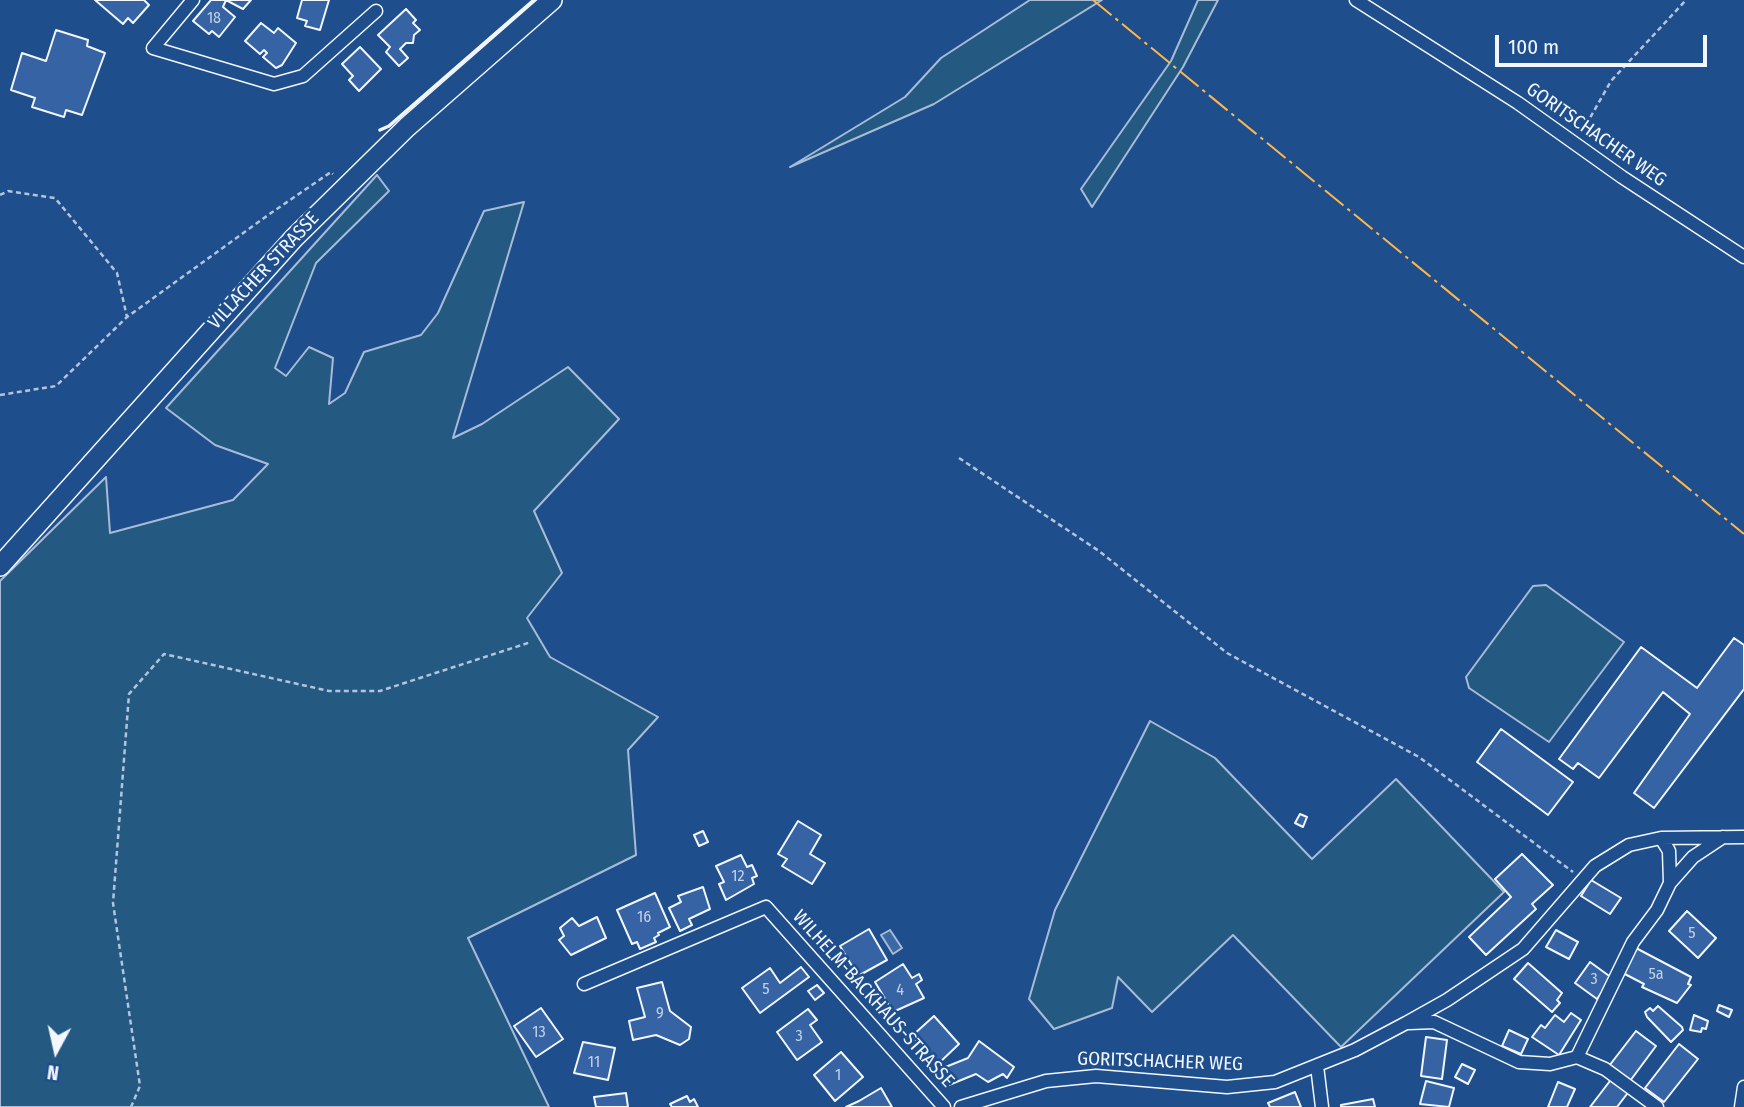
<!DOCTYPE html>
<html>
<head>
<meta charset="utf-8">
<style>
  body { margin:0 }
  #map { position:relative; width:1744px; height:1107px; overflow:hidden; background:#1f4e8c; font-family:"Fira Sans Condensed",sans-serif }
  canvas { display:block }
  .north { position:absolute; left:21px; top:1016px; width:70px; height:70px; -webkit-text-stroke:5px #1f4e8c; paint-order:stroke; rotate:188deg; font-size:19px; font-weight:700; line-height:28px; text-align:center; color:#f2f6ff }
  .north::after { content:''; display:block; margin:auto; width:24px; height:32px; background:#f2f6ff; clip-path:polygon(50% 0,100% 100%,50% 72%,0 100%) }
  .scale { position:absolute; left:1495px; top:35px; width:212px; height:32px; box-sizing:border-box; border:4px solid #f2f6ff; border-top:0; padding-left:9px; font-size:21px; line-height:24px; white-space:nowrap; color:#f2f6ff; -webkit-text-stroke:5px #1f4e8c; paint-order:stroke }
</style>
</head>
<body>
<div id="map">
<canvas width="1744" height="1107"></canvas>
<div class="north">N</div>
<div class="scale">100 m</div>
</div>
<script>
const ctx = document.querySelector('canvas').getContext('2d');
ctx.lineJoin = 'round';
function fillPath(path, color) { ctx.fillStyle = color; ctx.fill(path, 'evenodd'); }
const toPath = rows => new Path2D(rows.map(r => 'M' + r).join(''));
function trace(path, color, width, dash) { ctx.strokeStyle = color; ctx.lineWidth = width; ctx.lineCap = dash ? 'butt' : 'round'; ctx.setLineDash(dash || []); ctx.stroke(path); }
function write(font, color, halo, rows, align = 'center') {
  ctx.font = font + ' "Fira Sans Condensed",sans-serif'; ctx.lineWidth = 5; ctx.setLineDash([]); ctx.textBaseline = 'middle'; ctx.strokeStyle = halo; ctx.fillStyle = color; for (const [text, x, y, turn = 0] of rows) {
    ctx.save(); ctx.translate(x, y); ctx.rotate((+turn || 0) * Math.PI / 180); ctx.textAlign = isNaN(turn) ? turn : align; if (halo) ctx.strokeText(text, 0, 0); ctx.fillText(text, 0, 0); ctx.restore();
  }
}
const green = toPath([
  [1030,0,1102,0,934,104,790,167,905,97,941,58,1030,0],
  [1198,0,1218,0,1183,67,1092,207,1081,189,1171,61,1198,0],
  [377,175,389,191,316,263,275,368,286,376,309,347,333,358,329,404,345,393,364,352,421,335,438,313,484,211,524,202,453,438,482,424,568,367,619,419,534,511,562,573,527,618,550,657,658,717,628,750,636,855,468,938,549,1107,0,1107,0,581,106,477,110,533,233,500,268,464,215,445,166,408,377,175],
  [1546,585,1624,642,1549,742,1469,688,1466,677,1533,586,1546,585],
  [1150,721,1215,758,1312,859,1396,779,1504,892,1341,1047,1233,935,1152,1012,1118,977,1112,1008,1054,1029,1029,999,1055,910,1150,721]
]);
const water = toPath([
  [890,930,902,948,893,954,881,935,890,930]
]);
const building = toPath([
  [95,0,144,0,149,5,133,23,128,18,123,24,95,0],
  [211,0,226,0,223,7,235,17,219,37,212,31,209,34,193,21,211,0],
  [226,0,251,0,243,9,226,0],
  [302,0,329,0,320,30,305,26,307,21,297,18,302,0],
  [406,9,416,20,413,23,420,30,414,35,413,43,406,43,400,49,408,58,399,66,386,52,390,47,378,35,406,9],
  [261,23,274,33,278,28,296,43,282,65,276,68,263,57,267,53,264,50,260,54,245,41,261,23],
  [56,30,88,40,87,46,105,53,82,115,66,110,64,117,32,107,35,98,11,90,22,53,46,61,56,30],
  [360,47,381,69,359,91,349,80,353,76,342,64,360,47],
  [1734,638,1744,645,1744,689,1654,808,1634,793,1690,714,1663,692,1599,778,1578,763,1573,769,1559,759,1641,647,1697,688,1734,638],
  [1501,729,1573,782,1548,815,1477,762,1501,729],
  [1300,814,1307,817,1303,827,1295,823,1300,814],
  [798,821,821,835,810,854,825,863,812,884,782,866,787,859,778,854,798,821],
  [703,831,708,842,699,846,694,835,703,831],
  [1522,854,1553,885,1532,904,1536,909,1486,955,1469,937,1511,897,1495,879,1522,854],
  [741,855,747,867,752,865,757,876,752,878,754,884,726,900,719,884,724,882,716,866,741,855],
  [1591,880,1621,898,1610,914,1581,896,1591,880],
  [703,887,710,909,689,919,692,925,680,931,669,908,681,902,678,896,703,887],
  [655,893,670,927,658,933,659,935,654,938,656,942,640,949,637,942,632,944,617,910,655,893],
  [1687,911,1716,938,1698,958,1669,931,1687,911],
  [597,917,606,938,571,955,559,940,564,936,560,928,572,918,579,926,597,917],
  [869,929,887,960,858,976,840,946,869,929],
  [1556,930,1578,942,1569,959,1546,947,1556,930],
  [1634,947,1691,977,1688,984,1691,985,1677,1003,1642,987,1644,984,1621,972,1634,947],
  [1590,962,1612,978,1597,999,1575,983,1590,962],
  [1528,963,1562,993,1557,1000,1560,1003,1552,1012,1514,979,1528,963],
  [903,964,912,978,919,974,922,980,916,984,924,998,893,1012,875,982,903,964],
  [801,967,809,977,760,1013,742,988,770,968,780,983,801,967],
  [662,982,670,1011,691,1027,689,1039,680,1045,656,1035,633,1040,629,1021,645,1017,637,988,662,982],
  [817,985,824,993,815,1000,808,991,817,985],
  [1719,1005,1732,1010,1729,1017,1717,1011,1719,1005],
  [1658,1006,1682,1027,1683,1030,1671,1042,1647,1017,1645,1012,1650,1008,1653,1011,1658,1006],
  [541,1008,563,1039,536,1057,514,1026,541,1008],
  [808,1009,817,1020,810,1025,822,1042,797,1060,777,1032,808,1009],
  [1571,1013,1581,1020,1559,1055,1532,1037,1541,1025,1545,1028,1555,1015,1564,1022,1571,1013],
  [1694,1015,1708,1021,1706,1029,1702,1028,1701,1032,1690,1030,1694,1015],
  [934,1016,959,1044,938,1064,912,1036,934,1016],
  [1509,1030,1528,1039,1521,1054,1502,1046,1509,1030],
  [1636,1031,1656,1046,1630,1081,1609,1066,1636,1031],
  [1426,1037,1447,1040,1442,1079,1421,1076,1426,1037],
  [979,1041,1014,1067,1007,1078,1003,1074,988,1082,976,1074,949,1085,938,1070,968,1058,979,1041],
  [583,1042,615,1048,608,1080,574,1073,583,1042],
  [1679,1044,1698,1059,1664,1102,1645,1088,1679,1044],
  [841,1052,863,1077,835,1101,814,1075,841,1052],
  [1462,1064,1475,1070,1468,1084,1455,1077,1462,1064],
  [1613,1077,1630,1090,1617,1107,1590,1107,1613,1077],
  [1426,1081,1454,1088,1449,1107,1420,1104,1426,1081],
  [1558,1082,1575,1089,1567,1107,1548,1107,1558,1082],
  [881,1088,892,1107,846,1107,859,1101,881,1088],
  [1295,1092,1301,1107,1270,1107,1268,1103,1295,1092],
  [626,1093,628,1107,596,1107,594,1097,626,1093],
  [687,1096,690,1102,694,1099,698,1107,672,1107,670,1104,687,1096],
  [1373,1099,1375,1107,1341,1107,1341,1105,1373,1099]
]);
const path = toPath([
  [1582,132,1611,81,1686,0],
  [0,195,8,191,55,198,117,273,127,317],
  [0,395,56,386,127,317,271,213,331,172,333,174],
  [959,458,1099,551,1227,653,1419,757,1573,872],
  [131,1107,140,1086,113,903,129,694,164,654,329,691,380,691,531,642]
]);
const minor = toPath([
  [193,0,153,48,274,84,303,76,376,11],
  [1356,0,1518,103,1622,177,1744,257],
  [1661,838,1669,851,1670,883],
  [584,984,766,907,944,1107],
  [1409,1023,1434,1022,1519,1062,1550,1064,1577,1057,1605,1069,1657,1107],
  [1577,1057,1633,942,1657,910,1670,883,1693,857,1723,837],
  [1317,1066,1322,1107],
  [961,1107,1046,1081,1096,1076,1227,1087,1275,1082,1355,1050,1406,1023,1447,1000,1523,949,1595,866,1629,845,1661,838,1744,837],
  [1741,1107,1744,1087]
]);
const primary = toPath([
  [0,566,294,238,407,127,552,0]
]);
const wall = toPath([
  [380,130,389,126,534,0]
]);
const power = toPath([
  [1093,0,1744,534]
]);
const numberNames = [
  ["18",214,19],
  ["12",738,877],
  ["16",644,918],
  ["5",1692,934],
  ["5a",1656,975],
  ["3",1594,980],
  ["5",766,990],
  ["4",900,991],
  ["9",660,1014],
  ["13",539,1033],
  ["3",799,1037],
  ["11",594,1063],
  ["1",838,1076]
];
const streetNames = [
  ["GORITSCHACHER WEG",1596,135,35],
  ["VILLACHER STRASSE",264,271,-47],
  ["WILHELM-BACKHAUS-STRASSE",873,999,48],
  ["GORITSCHACHER WEG",1160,1062,2]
];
fillPath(green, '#245a82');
trace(green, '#a8bbd7', 2);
fillPath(water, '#3b69a3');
trace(water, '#a8bbd7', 2);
fillPath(building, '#3563a3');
trace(building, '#f2f6ff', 2);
trace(minor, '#f2f6ff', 15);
trace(primary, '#f2f6ff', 22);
trace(path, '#b3c4dc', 2.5, [5, 3.5]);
trace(minor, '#1f4e8c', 12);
trace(primary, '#1f4e8c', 19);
trace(wall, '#f2f6ff', 3.5);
trace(power, '#ffb74d', 2, [24, 5, 3.5, 5]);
write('16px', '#c3d1e8', null, numberNames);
write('19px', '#f2f6ff', '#1f4e8c', streetNames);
</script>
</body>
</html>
